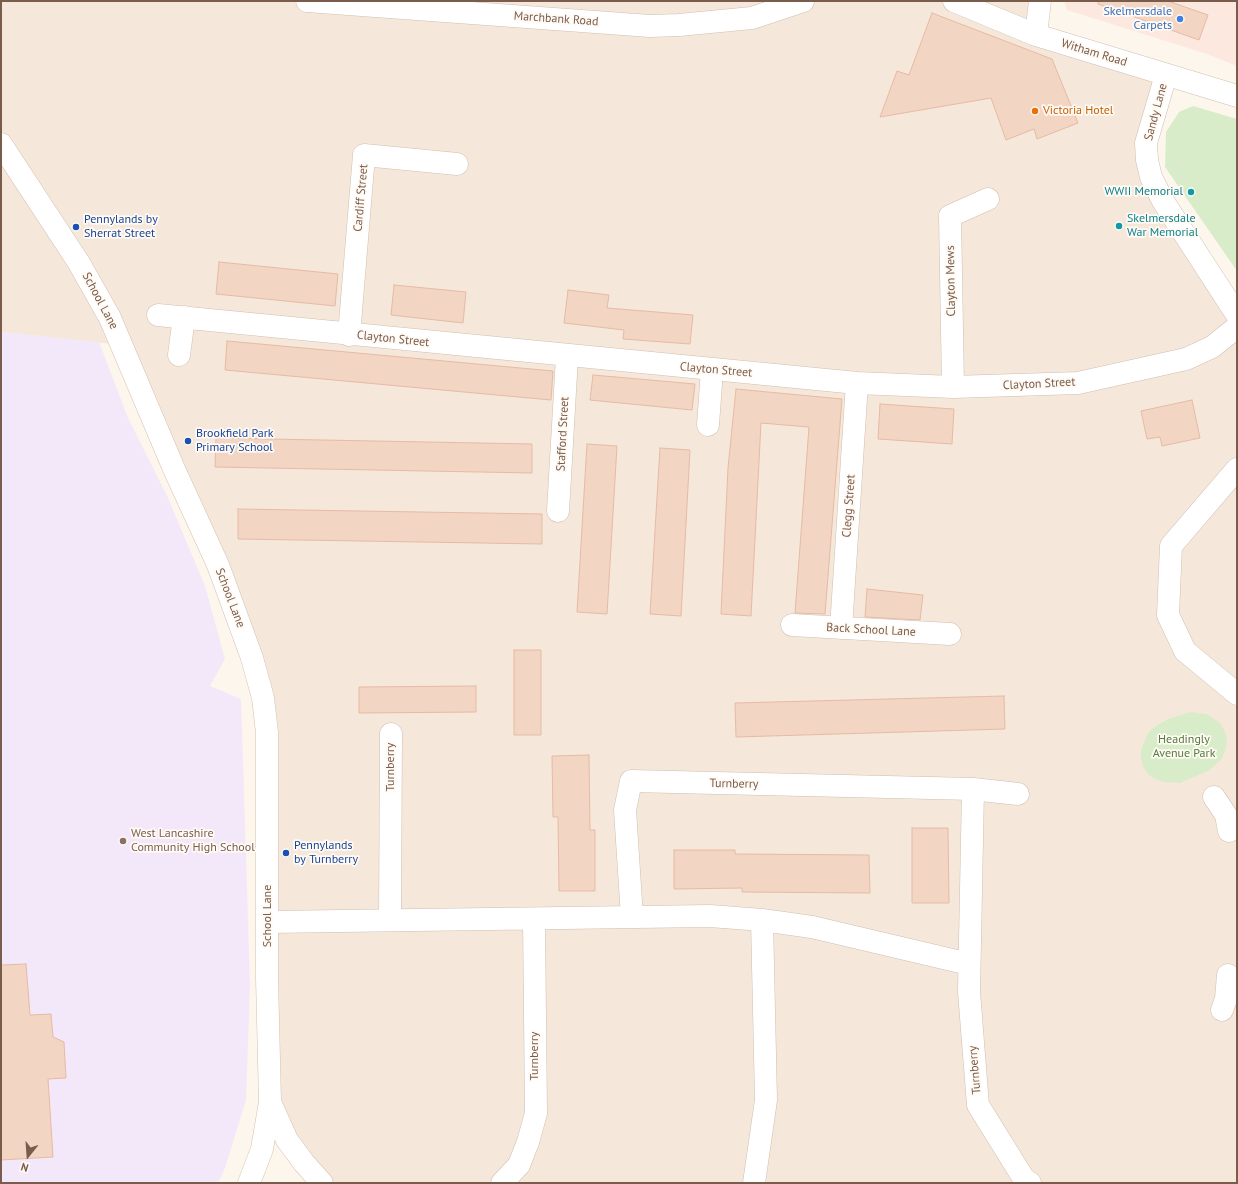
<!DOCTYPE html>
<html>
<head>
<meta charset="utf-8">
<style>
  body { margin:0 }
  #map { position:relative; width:1238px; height:1184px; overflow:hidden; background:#fdf6ec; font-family:"PT Sans",sans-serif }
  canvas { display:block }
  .frame { position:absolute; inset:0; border:2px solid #7a5c4d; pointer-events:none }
  .north { position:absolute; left:8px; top:1136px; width:40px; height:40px; -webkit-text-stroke:3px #fffaf3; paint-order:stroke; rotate:197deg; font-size:11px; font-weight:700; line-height:16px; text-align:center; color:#7a5c4d }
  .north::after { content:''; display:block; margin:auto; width:14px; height:18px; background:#7a5c4d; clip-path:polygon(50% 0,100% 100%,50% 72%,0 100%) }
</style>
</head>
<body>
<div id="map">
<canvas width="1238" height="1184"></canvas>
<div class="frame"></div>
<div class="north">N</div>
</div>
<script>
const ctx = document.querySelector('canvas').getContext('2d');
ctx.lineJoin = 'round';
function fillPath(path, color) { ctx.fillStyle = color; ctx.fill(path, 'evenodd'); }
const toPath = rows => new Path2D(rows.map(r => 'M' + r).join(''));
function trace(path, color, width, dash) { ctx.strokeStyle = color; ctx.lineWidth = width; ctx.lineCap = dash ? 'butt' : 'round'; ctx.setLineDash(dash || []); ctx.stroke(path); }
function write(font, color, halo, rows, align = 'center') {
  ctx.font = font + ' "PT Sans",sans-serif'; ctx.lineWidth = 3.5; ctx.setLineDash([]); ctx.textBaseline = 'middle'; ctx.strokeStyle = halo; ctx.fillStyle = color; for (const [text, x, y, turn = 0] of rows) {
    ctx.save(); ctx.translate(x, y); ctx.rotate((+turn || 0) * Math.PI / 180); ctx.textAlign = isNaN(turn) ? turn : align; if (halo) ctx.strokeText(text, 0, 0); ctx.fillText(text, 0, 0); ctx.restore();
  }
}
const residential = toPath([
  [1,1,1040,1,1036,35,1166,75,1147,160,1237,315,1237,1183,322,1183,270,1102,263,698,121,345,1,332]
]);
const commercial = toPath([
  [1064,1,1237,1,1237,66,1207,54,1067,10]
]);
const education = toPath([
  [1,332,99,342,128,418,168,498,205,586,225,659,210,686,241,699,250,984,246,1100,225,1168,218,1183,1,1183]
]);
const green = toPath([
  [1193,106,1237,119,1237,271,1165,167,1166,132,1179,112],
  [1190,712,1207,714,1221,724,1227,737,1225,752,1221,760,1208,771,1180,783,1164,782,1153,778,1147,773,1143,766,1141,759,1141,750,1147,735,1153,728,1168,719]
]);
const building = toPath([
  [1098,1,1168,1,1208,15,1199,40,1098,4,1098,1],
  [932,13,1052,59,1078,123,1037,139,1034,129,1006,140,991,98,880,117,897,71,909,75,932,13],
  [219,262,338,274,335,306,216,294,219,262],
  [394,285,466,292,463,323,391,315,394,285],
  [568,290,609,295,607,308,693,315,690,344,623,339,624,330,564,323,568,290],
  [227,341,553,371,551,400,225,370,227,341],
  [593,375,695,384,692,410,590,400,593,375],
  [736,389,842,399,825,614,795,613,809,427,761,423,751,616,721,614,728,468,736,389],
  [1192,400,1200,438,1162,446,1160,437,1147,439,1141,411,1192,400],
  [880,404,954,409,952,444,878,439,880,404],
  [216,438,532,444,532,473,215,467,216,438],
  [587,444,617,446,607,614,577,612,587,444],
  [660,448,690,450,681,616,650,614,660,448],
  [238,509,542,514,542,544,238,539,238,509],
  [867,589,923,595,920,620,865,617,867,589],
  [514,650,541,650,541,735,514,735,514,650],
  [476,686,476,712,359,713,359,687,476,686],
  [1004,696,1005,729,736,737,735,703,1004,696],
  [589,755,590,830,595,830,595,891,559,891,558,817,553,817,552,756,589,755],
  [912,828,948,828,949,903,912,903,912,828],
  [674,850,735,850,735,854,869,855,870,893,742,892,742,888,674,889,674,850],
  [26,964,30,1015,51,1014,53,1037,64,1042,66,1078,48,1079,53,1157,1,1160,1,965,26,964]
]);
const street = toPath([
  [307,1,650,26,679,25,752,18,803,1],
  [954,1,1036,35,1237,96],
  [1036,35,1040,1],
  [1166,75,1146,143,1147,160,1151,177,1163,201,1237,315],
  [158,315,857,383,953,387,1078,383,1186,359,1212,347,1237,327],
  [349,335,364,155,457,164],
  [179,355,184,317],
  [953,387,950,216,988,199],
  [708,425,712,370],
  [1237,469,1171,546,1168,615,1185,651,1237,694],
  [558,511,567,357],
  [792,625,950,634],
  [841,628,857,383],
  [973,789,969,992,978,1105,1024,1179,1030,1183],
  [1214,797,1226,815,1229,831],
  [632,917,625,810,631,781,973,789,1018,794],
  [390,920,391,734],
  [268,922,710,916,762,920,812,927,969,964],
  [1222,1010,1226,999,1228,975],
  [502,1183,519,1165,528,1142,536,1113,534,919],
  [754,1183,766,1100,762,920]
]);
const secondary = toPath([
  [1,144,79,263,110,318,174,469,218,565,252,658,263,698,267,733,267,978,270,1102,262,1149,249,1183],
  [270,1102,287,1140,304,1163,322,1183]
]);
const markers = [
  [1180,19,4,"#3f7fe0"],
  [1035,111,4,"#e8710a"],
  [1191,192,4,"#0f9aa8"],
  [1119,226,4,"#0f9aa8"],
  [76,227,4,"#1a4fb4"],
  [188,441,4,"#1a4fb4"],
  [123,841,4,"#8d6e63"],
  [286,853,4,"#1a4fb4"]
];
const shopNames = [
  ["Skelmersdale",1172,12],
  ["Carpets",1172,26]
];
const streetNames = [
  ["Marchbank Road",556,19,4],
  ["Witham Road",1094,53,17],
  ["Sandy Lane",1156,112,-75],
  ["Cardiff Street",361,198,-85],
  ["Clayton Mews",951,281,-91],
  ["School Lane",100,301,62],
  ["Clayton Street",393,339,6],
  ["Clayton Street",716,370,5],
  ["Clayton Street",1039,384,-3],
  ["Stafford Street",563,434,-87],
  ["Clegg Street",849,506,-86],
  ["School Lane",230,598,69],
  ["Back School Lane",871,630,3],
  ["Turnberry",391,767,-90],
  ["Turnberry",734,784,1],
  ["School Lane",268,916,-90],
  ["Turnberry",535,1056,-90],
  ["Turnberry",975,1070,-95]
];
const foodNames = [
  ["Victoria Hotel",1043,111]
];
const cultureNames = [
  ["WWII Memorial",1183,192],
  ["Skelmersdale",1127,219,"left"],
  ["War Memorial",1127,233,"left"]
];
const transitNames = [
  ["Pennylands by",84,220],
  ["Sherrat Street",84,234],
  ["Brookfield Park",196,434],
  ["Primary School",196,448],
  ["Pennylands",294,846],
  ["by Turnberry",294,860]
];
const parkNames = [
  ["Headingly",1184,740],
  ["Avenue Park",1184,754]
];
const educationNames = [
  ["West Lancashire",131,834],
  ["Community High School",131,848]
];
fillPath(residential, '#f5e8da');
fillPath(commercial, '#fde8e0');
fillPath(education, '#f3e8fa');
fillPath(green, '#d8ecc9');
fillPath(building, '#f3d5c3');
trace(building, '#e6bba3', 1);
trace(street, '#d1beb0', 23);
trace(secondary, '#d6c0b0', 23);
trace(street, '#fff', 22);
trace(secondary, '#fff', 22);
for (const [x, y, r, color] of markers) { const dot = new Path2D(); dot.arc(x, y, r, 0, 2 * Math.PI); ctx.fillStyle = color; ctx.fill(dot); trace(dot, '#fffaf3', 1.5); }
write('12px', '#366cbe', '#fffaf3', shopNames, 'right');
write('12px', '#7a5c4d', '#fffaf3', streetNames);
write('12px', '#c56008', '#fffaf3', foodNames, 'left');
write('12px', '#0d838f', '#fffaf3', cultureNames, 'right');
write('12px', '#164399', '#fffaf3', transitNames, 'left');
write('12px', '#537a41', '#fffaf3', parkNames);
write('12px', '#785e54', '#fffaf3', educationNames, 'left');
</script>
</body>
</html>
